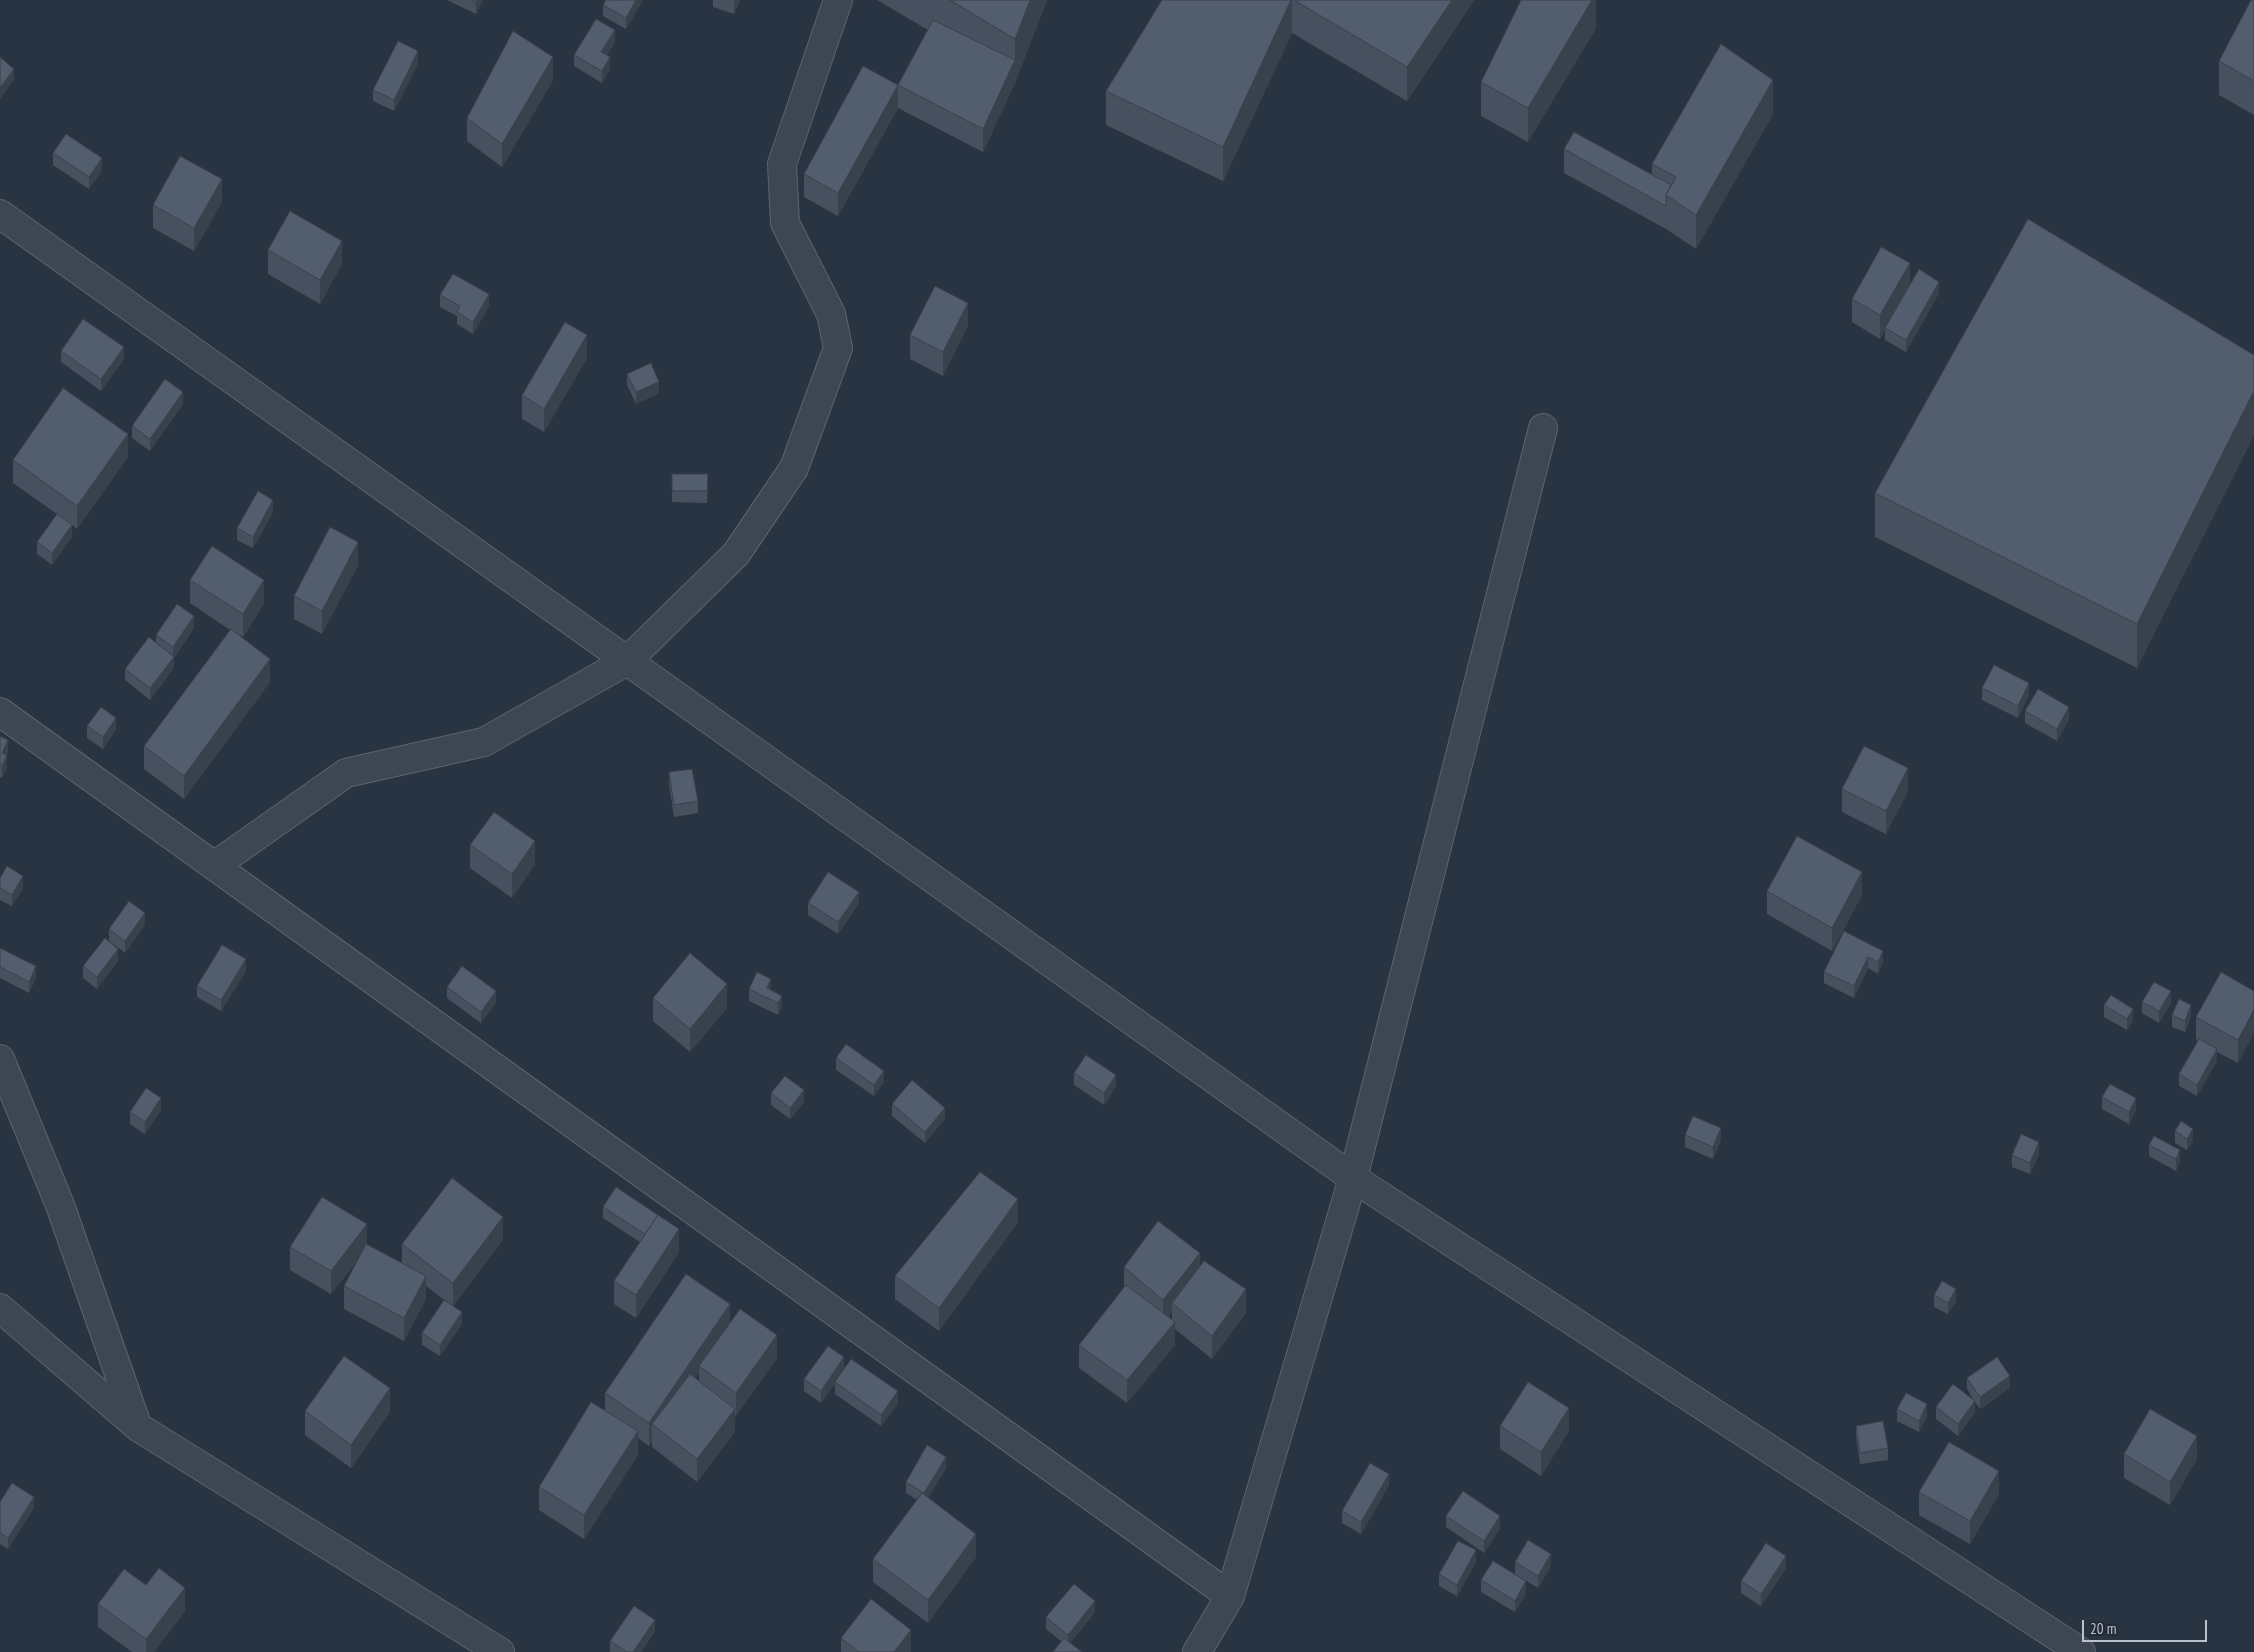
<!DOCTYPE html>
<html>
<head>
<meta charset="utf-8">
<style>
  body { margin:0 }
  #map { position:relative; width:2254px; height:1652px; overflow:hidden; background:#293442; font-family:"PT Sans Narrow",sans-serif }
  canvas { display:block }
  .scale { position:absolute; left:2082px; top:1620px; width:125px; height:22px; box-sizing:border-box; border:2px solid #bac1cc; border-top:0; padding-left:6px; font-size:15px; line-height:18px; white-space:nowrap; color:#bac1cc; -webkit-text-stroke:4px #222b37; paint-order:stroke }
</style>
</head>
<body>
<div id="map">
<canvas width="2254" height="1652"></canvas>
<div class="scale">20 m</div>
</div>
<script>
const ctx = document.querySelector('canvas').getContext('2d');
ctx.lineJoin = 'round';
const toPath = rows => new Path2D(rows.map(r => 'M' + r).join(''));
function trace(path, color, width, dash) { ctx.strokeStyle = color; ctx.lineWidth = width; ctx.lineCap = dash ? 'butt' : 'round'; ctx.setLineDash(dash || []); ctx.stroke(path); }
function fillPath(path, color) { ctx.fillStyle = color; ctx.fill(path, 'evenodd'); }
const minor = toPath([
  [0,214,1353,1178,2081,1652],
  [0,712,1230,1596],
  [214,866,346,773,484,742,627,661,736,554,794,468,838,348,831,314,785,223,782,164,838,0],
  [0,1059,60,1205,137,1425],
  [0,1308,138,1427,500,1652],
  [1197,1652,1230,1596,1353,1178,1543,428]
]);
const wall = toPath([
  [447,0,483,0,476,14],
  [643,0,626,29,603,16,603,5],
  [713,0,740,0,734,14,713,7],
  [877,0,1047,0,1015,83,983,152,898,108,838,216,804,197,804,174,898,85,928,30],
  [1292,0,1292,33,1223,181,1106,125,1106,91],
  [1292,0,1474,0,1407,101,1292,33],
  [1596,0,1596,28,1528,142,1481,116,1481,82],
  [2254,0,2254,115,2219,95,2219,61],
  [615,42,607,55,610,69,602,83,574,66,574,55],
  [418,63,394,111,373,101,373,90],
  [553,80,502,167,467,141,467,118],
  [1773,114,1696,249,1666,229,1564,173,1564,149,1652,174,1652,164],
  [53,153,102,170,89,189,53,165],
  [222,202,194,251,153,228,153,205],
  [268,250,342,264,320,304,268,274],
  [1910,285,1939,293,1906,352,1885,340,1885,330,1880,339,1852,322,1852,299],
  [440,295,489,306,473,334,457,324,457,316,440,307],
  [968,326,943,376,910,359,910,335],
  [61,351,124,359,101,391,61,362],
  [2254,355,2254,435,2137,668,1875,537,1875,493],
  [587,358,544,432,522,419,522,395],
  [627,374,659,393,636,404,627,385],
  [183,404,150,451,132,438,132,426],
  [128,457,77,529,72,525,72,537,52,565,37,554,37,542,57,514,13,483,13,460],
  [672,474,708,485,707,503,672,502],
  [273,512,253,548,237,540,237,528],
  [358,565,322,634,294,619,294,596],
  [190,580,264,604,243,637,233,631,270,682,184,799,144,769,144,746,230,630,190,603],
  [194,628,174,658,174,668,150,700,125,680,125,669,156,643,156,635],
  [1982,688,2029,695,2018,718,1982,700],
  [2025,711,2069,719,2057,741,2025,723],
  [87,726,116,729,103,749,87,738],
  [0,736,8,752,7,755,7,767,2,778,0,777],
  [669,772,698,801,698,813,674,817,669,784],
  [1842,789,1908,791,1886,834,1842,812],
  [470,845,535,864,512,898,470,868],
  [0,878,23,888,12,906,0,900],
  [1767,891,1862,895,1832,951,1767,914],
  [808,903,859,903,838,934,808,915],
  [145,925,125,953,109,941,109,929],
  [1844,931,1883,962,1878,974,1868,968,1854,998,1824,983,1824,972],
  [0,948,36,978,29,993,0,978],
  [118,961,97,989,83,978,83,966],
  [246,971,221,1011,197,997,197,986],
  [447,987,496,1002,481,1023,447,998],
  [749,989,771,990,782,1007,778,1015,749,1001],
  [2254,991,2238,1063,2217,1052,2217,1061,2197,1096,2179,1086,2179,1074,2198,1041,2196,1040,2196,1017],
  [653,998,727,1008,690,1052,653,1021],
  [2142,1002,2171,1003,2159,1023,2142,1013],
  [2104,1005,2133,1021,2127,1030,2104,1017],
  [2172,1015,2191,1016,2185,1032,2172,1027],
  [836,1058,884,1082,874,1096,836,1070],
  [1074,1073,1116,1086,1104,1105,1074,1085],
  [771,1093,804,1102,790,1119,771,1105],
  [2102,1097,2136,1110,2129,1124,2102,1109],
  [892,1104,945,1119,925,1143,892,1116],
  [161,1110,145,1134,130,1124,130,1112],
  [2175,1131,2193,1141,2187,1150,2175,1143],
  [1685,1135,1721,1140,1713,1159,1685,1147],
  [2154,1136,2180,1162,2176,1171,2149,1156,2149,1145],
  [2039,1154,2030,1174,2012,1167,2012,1155],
  [603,1207,679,1252,636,1318,614,1304,614,1281,640,1242,603,1218],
  [1018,1222,939,1331,895,1299,895,1276],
  [503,1240,453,1306,462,1324,440,1356,422,1345,422,1333,448,1303,426,1286,426,1299,404,1341,344,1309,344,1286,360,1257,331,1294,290,1270,290,1247,367,1244,402,1263,402,1244],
  [1200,1266,1246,1313,1212,1359,1175,1329,1175,1345,1127,1403,1079,1368,1079,1345,1124,1287,1124,1267],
  [1172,1312,1172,1319,1168,1316],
  [1934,1295,1956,1301,1948,1314,1934,1307],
  [730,1323,777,1358,736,1416,735,1415,735,1432,697,1482,652,1447,652,1441,649,1446,638,1438,638,1455,584,1539,539,1510,539,1487,605,1411,605,1393],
  [699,1373,699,1381,695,1378],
  [844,1369,898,1403,881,1426,835,1394,835,1383,821,1403,804,1391,804,1379],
  [1967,1378,2010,1388,1980,1409,1975,1402,1975,1412,1958,1436,1936,1419,1936,1407,1973,1399,1967,1389],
  [1897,1409,1927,1416,1919,1432,1897,1421],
  [305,1411,390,1412,351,1468,305,1435],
  [1500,1426,1569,1431,1541,1476,1500,1449],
  [1856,1426,1888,1448,1888,1460,1860,1464,1856,1437],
  [2124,1454,2197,1459,2170,1505,2124,1478],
  [946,1468,928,1498,976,1557,928,1623,873,1582,873,1559,917,1500,906,1493,906,1482],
  [1389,1485,1361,1534,1342,1523,1342,1511],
  [1919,1492,1999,1494,1970,1544,1919,1515],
  [0,1502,34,1508,8,1549,0,1544],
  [1446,1516,1500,1528,1484,1553,1446,1527],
  [1476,1562,1457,1596,1439,1586,1439,1574],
  [1515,1562,1551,1566,1538,1588,1515,1574],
  [1786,1568,1761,1606,1741,1593,1741,1581],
  [1481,1580,1526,1593,1515,1612,1481,1592],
  [98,1604,185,1611,154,1652,132,1652,98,1627],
  [1095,1612,1070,1643,1061,1641,1046,1629,1046,1617],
  [655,1631,641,1652,610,1652,610,1641],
  [841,1638,911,1652,841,1652]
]);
const shadedWall = toPath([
  [477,0,483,0,476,14,476,3],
  [636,0,643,0,626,29,626,18],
  [735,0,740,0,734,14,734,2],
  [1030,0,1047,0,1015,83,983,152,983,129,1015,60,1015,39],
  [1291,0,1292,0,1292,33,1223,181,1223,147],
  [1452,0,1474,0,1407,101,1407,67],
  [1592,0,1596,0,1596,28,1528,142,1528,108],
  [615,30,615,42,601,64,601,52],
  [418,51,418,63,394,111,394,100],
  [553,57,553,80,502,167,502,144],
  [610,57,610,69,602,83,602,71],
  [14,69,14,80,0,99,0,88],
  [1773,80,1773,114,1696,249,1696,215],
  [898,85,898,108,838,216,838,193],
  [102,158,102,170,89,189,89,177],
  [222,179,222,202,194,251,194,228],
  [342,241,342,264,320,304,320,280],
  [1910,263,1910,286,1885,328,1885,330,1880,339,1880,315],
  [1939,282,1939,293,1906,352,1906,340],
  [489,294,489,306,473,334,473,322],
  [968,303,968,326,943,376,943,352],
  [587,335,587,358,544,432,544,409],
  [124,347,124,359,101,391,101,379],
  [659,382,659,393,636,404,636,392],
  [2254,391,2254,435,2137,668,2137,624],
  [183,392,183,404,150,451,150,439],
  [128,434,128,457,77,529,77,506],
  [273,500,273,512,253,548,253,537],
  [72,525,72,537,52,565,52,553],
  [358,542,358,565,322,634,322,611],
  [264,580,264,604,243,637,243,614],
  [194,616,194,628,174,658,174,668,150,700,150,688,173,657,173,647],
  [270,659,270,682,184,799,184,776],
  [2029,683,2029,695,2018,718,2018,706],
  [2069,707,2069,719,2057,741,2057,729],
  [116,718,116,729,103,749,103,737],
  [8,740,8,752,2,764,2,753],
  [7,755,7,767,2,778,2,766],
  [1908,768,1908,791,1886,834,1886,811],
  [535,841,535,864,512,898,512,874],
  [1862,872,1862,895,1832,951,1832,928],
  [23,876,23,888,12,906,12,895],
  [859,892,859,903,838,934,838,922],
  [145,913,145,925,125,953,125,941],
  [118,949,118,961,97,989,97,977],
  [1883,951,1883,962,1878,974,1878,962],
  [1868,957,1868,968,1854,998,1854,986],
  [246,959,246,971,221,1011,221,1000],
  [36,966,36,978,29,993,29,982],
  [771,979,771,991,767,988],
  [727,984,727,1008,690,1052,690,1029],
  [496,991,496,1002,481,1023,481,1012],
  [2171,991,2171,1003,2159,1023,2159,1011],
  [782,996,782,1007,778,1015,778,1003],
  [2191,1005,2191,1016,2185,1032,2185,1021],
  [2133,1009,2133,1021,2127,1030,2127,1019],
  [2254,1010,2254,1034,2238,1063,2238,1040],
  [2217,1049,2217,1061,2197,1096,2197,1085],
  [884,1071,884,1082,874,1096,874,1085],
  [1116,1075,1116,1086,1104,1105,1104,1093],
  [804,1090,804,1102,790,1119,790,1108],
  [161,1098,161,1110,145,1134,145,1122],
  [2136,1098,2136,1110,2129,1124,2129,1112],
  [945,1108,945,1119,925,1143,925,1132],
  [1721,1128,1721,1140,1713,1159,1713,1147],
  [2193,1129,2193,1141,2187,1150,2187,1139],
  [2039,1142,2039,1154,2030,1174,2030,1163],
  [2180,1150,2180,1162,2176,1171,2176,1159],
  [1018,1199,1018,1222,939,1331,939,1308],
  [503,1217,503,1240,453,1306,453,1283],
  [367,1224,367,1247,331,1294,331,1271],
  [679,1229,679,1252,636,1318,636,1295],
  [1200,1253,1200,1277,1172,1303,1172,1312,1163,1323,1163,1300],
  [426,1276,426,1299,404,1341,404,1318],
  [1246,1289,1246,1313,1212,1359,1212,1336],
  [1956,1289,1956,1301,1948,1314,1948,1303],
  [730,1304,730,1327,699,1366,699,1373,660,1430,652,1424,652,1441,649,1446,649,1423],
  [462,1312,462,1324,440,1356,440,1345],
  [1175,1322,1175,1345,1127,1403,1127,1380],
  [777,1335,777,1358,736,1416,736,1393],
  [844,1357,844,1369,821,1403,821,1391],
  [2010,1376,2010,1388,1980,1409,1980,1397],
  [390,1388,390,1412,351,1468,351,1445],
  [898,1391,898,1403,881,1426,881,1415],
  [1975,1401,1975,1412,1958,1436,1958,1424],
  [1927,1404,1927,1416,1919,1432,1919,1421],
  [1569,1408,1569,1431,1541,1476,1541,1452],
  [735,1409,735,1432,697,1482,697,1459],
  [638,1431,638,1455,584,1539,584,1515],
  [2197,1436,2197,1459,2170,1505,2170,1482],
  [946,1457,946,1468,924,1505,924,1493],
  [1999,1471,1999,1494,1970,1544,1970,1521],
  [1389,1474,1389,1485,1361,1534,1361,1522],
  [34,1497,34,1508,8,1549,8,1538],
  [1500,1516,1500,1528,1484,1553,1484,1541],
  [976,1534,976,1557,928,1623,928,1600],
  [1476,1550,1476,1562,1457,1596,1457,1585],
  [1551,1554,1551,1566,1538,1588,1538,1576],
  [1786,1556,1786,1568,1761,1606,1761,1594],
  [1526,1581,1526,1593,1515,1612,1515,1601],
  [185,1588,185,1611,154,1652,146,1652,146,1639],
  [1095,1601,1095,1612,1068,1646,1068,1635],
  [655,1620,655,1631,641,1652,633,1652],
  [911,1630,911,1652,894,1652]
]);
const building = toPath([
  [471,0,477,0,476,3,471,0],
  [606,0,636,0,626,18,603,5,606,0],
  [950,0,1030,0,1015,39,950,0],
  [1162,0,1291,0,1223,147,1106,91,1162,0],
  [1294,0,1452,0,1407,67,1294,0],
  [1521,0,1592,0,1528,108,1481,82,1521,0],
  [2251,0,2254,0,2254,81,2219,61,2251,0],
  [596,19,615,30,601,52,610,57,602,71,574,55,596,19],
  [933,20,1015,60,983,129,898,85,933,20],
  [513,31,553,57,502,144,467,118,513,31],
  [398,41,418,51,394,100,373,90,398,41],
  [1721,44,1773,80,1696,215,1666,195,1676,177,1652,164,1721,44],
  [0,57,14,69,0,88,0,57],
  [863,66,898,85,838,193,804,174,863,66],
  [1574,132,1671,185,1666,195,1666,206,1564,149,1574,132],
  [66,134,102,158,89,177,53,153,66,134],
  [180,156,222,179,194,228,153,205,180,156],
  [290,211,342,241,320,280,268,250,290,211],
  [2028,219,2254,355,2254,391,2137,624,1875,493,2028,219],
  [1881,247,1910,263,1880,315,1852,299,1881,247],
  [1919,269,1939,282,1906,340,1885,328,1919,269],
  [453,274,489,294,473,322,457,312,460,306,440,295,453,274],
  [935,286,968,303,943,352,910,335,935,286],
  [83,319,124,347,101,379,61,351,83,319],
  [565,322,587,335,544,409,522,395,565,322],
  [651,363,659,382,636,392,627,374,651,363],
  [165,379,183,392,150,439,132,426,165,379],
  [63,388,128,434,77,506,13,460,63,388],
  [672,474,708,474,707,491,672,491,672,474],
  [258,491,273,500,253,537,237,528,258,491],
  [57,514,72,525,52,553,37,542,57,514],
  [330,527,358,542,322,611,294,596,330,527],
  [212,546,264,580,243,614,190,580,212,546],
  [177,604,194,616,173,647,156,635,177,604],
  [231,629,270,659,184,776,144,746,231,629],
  [149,637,174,657,150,688,125,669,149,637],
  [1994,665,2029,683,2018,706,1982,688,1994,665],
  [2038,689,2069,707,2057,729,2025,711,2038,689],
  [101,707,116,718,103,737,87,726,101,707],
  [0,736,8,740,2,753,7,755,2,766,0,765,0,736],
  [1864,746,1908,768,1886,811,1842,789,1864,746],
  [692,769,698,801,674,805,669,772,692,769],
  [494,812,535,841,512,874,470,845,494,812],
  [1797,836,1862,872,1832,928,1767,891,1797,836],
  [7,866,23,876,12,895,0,888,0,878,7,866],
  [828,872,859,892,838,922,808,903,828,872],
  [129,901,145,913,125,941,109,929,129,901],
  [1844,931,1883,951,1878,962,1868,957,1854,986,1824,972,1844,931],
  [105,938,118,949,97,977,83,966,105,938],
  [222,945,246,959,221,1000,197,986,222,945],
  [0,948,36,966,29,982,0,967,0,948],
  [690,953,727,984,690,1029,653,998,690,953],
  [462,966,496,991,481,1012,447,987,462,966],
  [757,972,771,979,767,988,782,996,778,1003,749,989,757,972],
  [2221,972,2254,991,2254,1010,2238,1040,2196,1017,2221,972],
  [2154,982,2171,991,2159,1011,2142,1002,2154,982],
  [2111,995,2133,1009,2127,1019,2104,1005,2111,995],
  [2179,999,2191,1005,2185,1021,2172,1015,2179,999],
  [2199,1039,2217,1049,2197,1085,2179,1074,2199,1039],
  [846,1044,884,1071,874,1085,836,1058,846,1044],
  [1086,1055,1116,1075,1104,1093,1074,1073,1086,1055],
  [785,1076,804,1090,790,1108,771,1093,785,1076],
  [912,1080,945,1108,925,1132,892,1104,912,1080],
  [2110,1084,2136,1098,2129,1112,2102,1097,2110,1084],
  [146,1088,161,1098,145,1122,130,1112,146,1088],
  [1693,1116,1721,1128,1713,1147,1685,1135,1693,1116],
  [2181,1121,2193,1129,2187,1139,2175,1131,2181,1121],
  [2021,1134,2039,1142,2030,1163,2012,1155,2021,1134],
  [2154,1136,2180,1150,2176,1159,2149,1145,2154,1136],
  [980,1172,1018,1199,939,1308,895,1276,980,1172],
  [452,1178,503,1217,453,1283,402,1244,452,1178],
  [616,1187,658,1215,645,1234,603,1207,616,1187],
  [322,1197,367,1224,331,1271,290,1247,322,1197],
  [658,1215,679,1229,636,1295,614,1281,658,1215],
  [1158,1221,1200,1253,1163,1300,1124,1267,1158,1221],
  [366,1244,426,1276,404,1318,344,1286,366,1244],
  [1204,1261,1246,1289,1212,1336,1172,1303,1204,1261],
  [686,1274,730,1304,649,1423,605,1393,686,1274],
  [1942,1281,1956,1289,1948,1303,1934,1295,1942,1281],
  [1126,1285,1175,1322,1127,1380,1079,1345,1126,1285],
  [444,1300,462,1312,440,1345,422,1333,444,1300],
  [740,1309,777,1335,736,1393,699,1366,740,1309],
  [828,1346,844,1357,821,1391,804,1379,828,1346],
  [344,1356,390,1388,351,1445,305,1411,344,1356],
  [1997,1357,2010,1376,1980,1397,1967,1378,1997,1357],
  [851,1359,898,1391,881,1415,835,1382,851,1359],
  [690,1374,735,1409,697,1459,652,1424,690,1374],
  [1528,1382,1569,1408,1541,1452,1500,1426,1528,1382],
  [1953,1384,1975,1401,1958,1424,1936,1407,1953,1384],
  [1906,1393,1927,1404,1919,1421,1897,1409,1906,1393],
  [591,1402,638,1431,584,1515,539,1487,591,1402],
  [2150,1409,2197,1436,2170,1482,2124,1454,2150,1409],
  [1883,1421,1888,1448,1860,1453,1856,1426,1883,1421],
  [1949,1442,1999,1471,1970,1521,1919,1492,1949,1442],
  [927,1445,946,1457,924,1493,906,1482,927,1445],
  [1370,1463,1389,1474,1361,1522,1342,1511,1370,1463],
  [12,1483,34,1497,8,1538,0,1533,0,1502,12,1483],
  [1463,1491,1500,1516,1484,1541,1446,1516,1463,1491],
  [922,1493,976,1534,928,1600,873,1559,922,1493],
  [1528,1540,1551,1554,1538,1576,1515,1562,1528,1540],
  [1458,1541,1476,1550,1457,1585,1439,1574,1458,1541],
  [1766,1543,1786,1556,1761,1594,1741,1581,1766,1543],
  [1493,1561,1526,1581,1515,1601,1481,1580,1493,1561],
  [159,1568,185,1588,146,1639,98,1604,124,1569,146,1585,159,1568],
  [1074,1584,1095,1601,1068,1635,1046,1617,1074,1584],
  [871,1599,911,1630,894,1652,859,1652,841,1638,871,1599],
  [634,1606,655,1620,633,1652,627,1652,610,1641,634,1606],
  [1064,1638,1082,1652,1053,1652,1064,1638]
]);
trace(minor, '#5b646f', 30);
trace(minor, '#3d4652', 28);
fillPath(wall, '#47505e');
fillPath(shadedWall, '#39414c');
fillPath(building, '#525d6d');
trace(building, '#39414c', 1);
</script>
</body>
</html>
